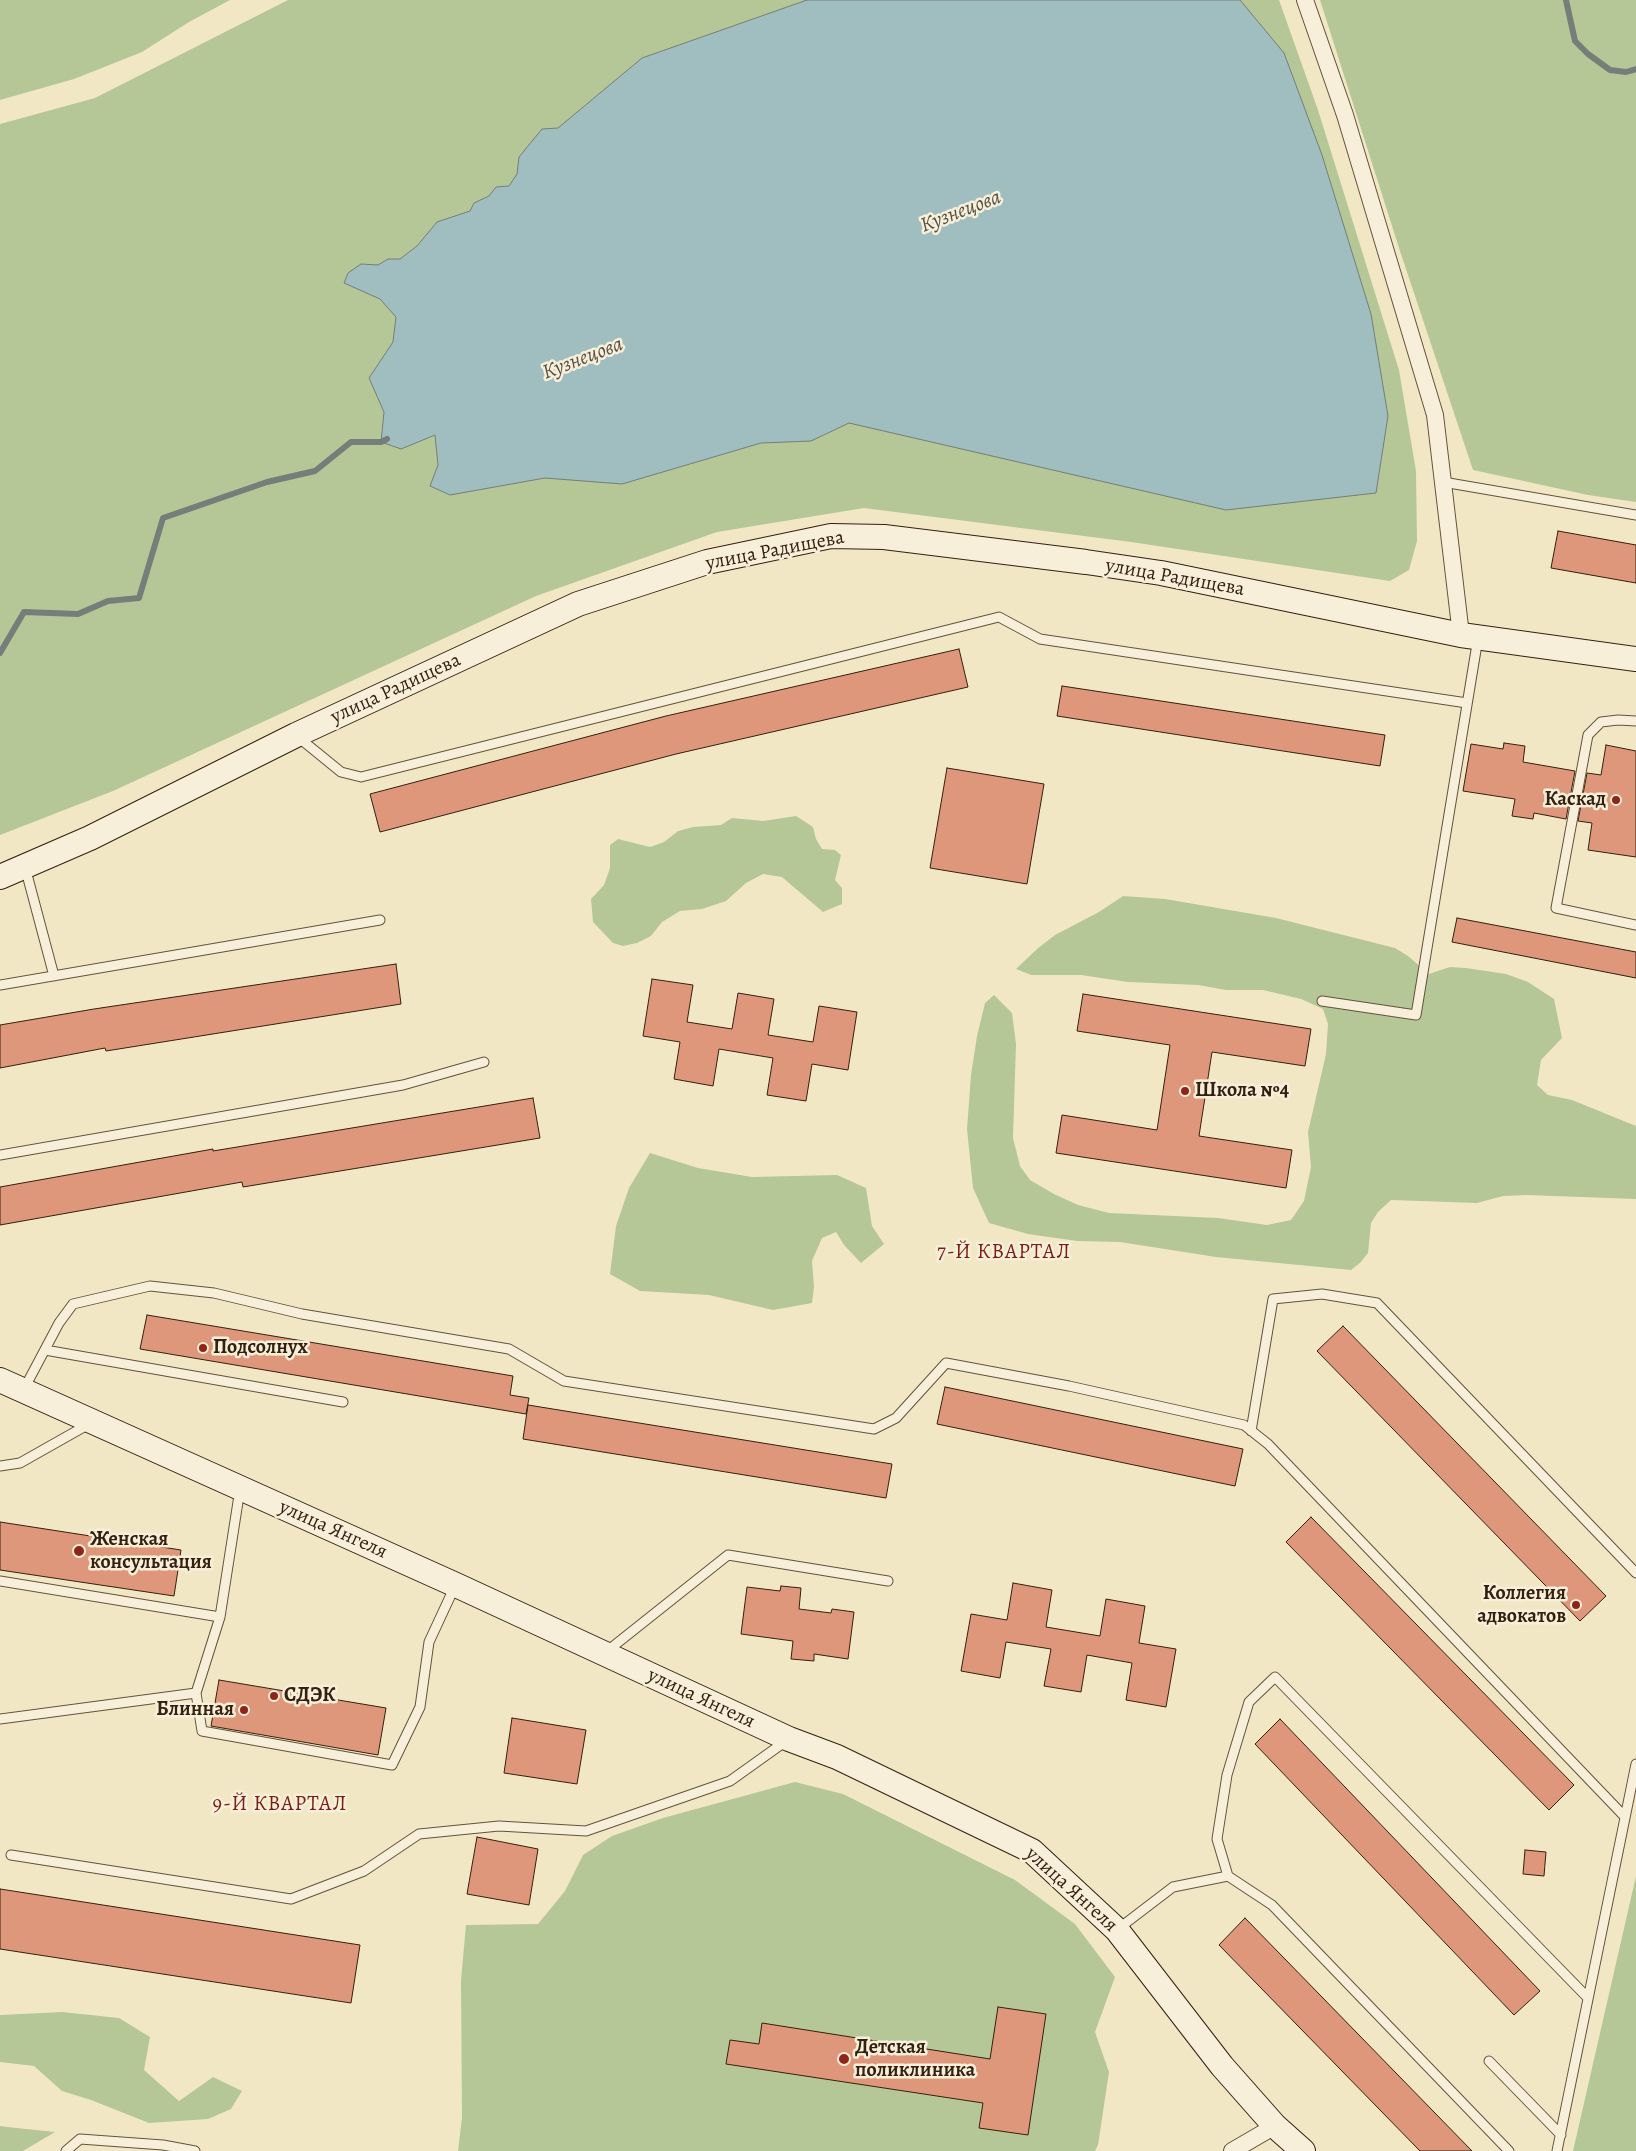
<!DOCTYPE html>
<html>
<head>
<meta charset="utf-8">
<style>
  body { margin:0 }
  canvas { display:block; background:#f2e7c4 }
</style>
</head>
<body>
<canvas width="1636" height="2151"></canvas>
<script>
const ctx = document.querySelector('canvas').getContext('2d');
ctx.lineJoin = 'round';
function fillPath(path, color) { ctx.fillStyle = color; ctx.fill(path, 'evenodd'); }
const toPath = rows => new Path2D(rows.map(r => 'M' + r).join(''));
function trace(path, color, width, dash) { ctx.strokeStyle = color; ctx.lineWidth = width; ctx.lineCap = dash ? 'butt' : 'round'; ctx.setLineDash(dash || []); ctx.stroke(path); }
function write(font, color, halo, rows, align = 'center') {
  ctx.font = font + ' Alegreya,serif'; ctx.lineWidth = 5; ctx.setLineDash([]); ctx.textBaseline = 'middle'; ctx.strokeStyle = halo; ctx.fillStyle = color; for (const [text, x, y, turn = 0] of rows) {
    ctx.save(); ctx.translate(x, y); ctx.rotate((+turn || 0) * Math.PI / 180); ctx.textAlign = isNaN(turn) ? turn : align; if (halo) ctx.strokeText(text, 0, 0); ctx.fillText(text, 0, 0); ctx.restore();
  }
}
const green = toPath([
  [0,0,230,0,189,22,142,52,74,79,0,100],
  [288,0,1279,0,1318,110,1399,370,1416,471,1417,541,1409,570,1390,581,1131,542,864,508,717,532,536,596,113,791,0,835,0,124,95,98],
  [1320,0,1636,0,1636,502,1588,495,1473,470,1400,251],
  [796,816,813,827,816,839,822,849,835,850,841,855,835,880,842,888,842,904,823,912,782,877,763,874,746,883,726,901,702,909,680,911,662,922,651,936,637,943,623,946,613,943,593,922,591,899,604,885,610,868,610,845,618,839,650,847,664,842,678,831,693,827,721,825,732,818,763,821],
  [1123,896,1165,899,1276,918,1395,948,1408,956,1429,974,1450,967,1466,968,1506,974,1528,982,1554,999,1562,1038,1541,1060,1537,1085,1548,1095,1572,1100,1636,1126,1636,1199,1526,1195,1503,1196,1477,1203,1391,1200,1378,1212,1371,1223,1368,1253,1360,1263,1351,1270,1216,1257,1120,1242,1077,1241,1028,1234,989,1223,973,1188,967,1129,971,1075,977,1036,985,1003,994,995,1012,1013,1016,1044,1013,1138,1020,1166,1030,1180,1054,1194,1078,1205,1109,1213,1218,1218,1267,1225,1291,1220,1304,1201,1311,1167,1308,1132,1326,1054,1328,1024,1323,1009,1301,999,1263,990,1226,990,1198,985,1128,982,1081,975,1031,975,1016,969,1037,949,1055,935,1099,912],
  [650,1153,698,1168,752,1177,837,1175,866,1188,872,1226,884,1244,861,1263,844,1245,836,1232,822,1238,812,1261,814,1287,812,1303,773,1310,709,1295,640,1291,610,1274,616,1226,629,1188],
  [795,1782,843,1794,1015,1880,1075,1924,1115,1977,1095,2032,1109,2072,1098,2145,1095,2151,458,2151,462,2118,461,1980,466,1925,538,1924,565,1891,583,1855,612,1836,663,1818],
  [1636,1876,1636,2151,1573,2151],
  [62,2012,119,2018,150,2037,144,2070,179,2101,213,2077,242,2091,231,2109,208,2119,149,2123,91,2100,62,2091,34,2066,0,2062,0,2015],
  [0,2126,7,2127,55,2132,23,2151,0,2151]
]);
const water = toPath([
  [807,0,1240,0,1284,53,1322,155,1371,314,1388,416,1376,493,1226,510,849,423,811,441,761,443,622,484,545,478,450,495,430,486,438,465,435,435,401,449,381,442,384,412,369,378,393,342,396,317,380,299,344,283,348,273,361,264,378,265,388,259,400,259,417,246,437,222,470,211,474,203,489,196,496,187,509,186,517,174,519,157,542,129,558,128,642,58,807,0]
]);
const stream = toPath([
  [1566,0,1575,41,1588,54,1610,70,1626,72,1636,69],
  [0,653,24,612,78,614,108,601,139,598,163,518,267,482,315,471,351,442,381,442,387,439]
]);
const building = toPath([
  [1558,531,1636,545,1636,583,1551,568,1558,531],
  [959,649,968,687,676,754,380,832,370,794,666,716,959,649],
  [1062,686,1385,735,1380,766,1057,716,1062,686],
  [1504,743,1525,746,1523,762,1575,771,1566,819,1534,813,1533,819,1512,816,1515,799,1463,791,1471,744,1503,749,1504,743],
  [1606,745,1636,751,1636,857,1588,850,1592,823,1578,821,1587,773,1601,775,1606,745],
  [947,768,1044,784,1027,884,930,868,947,768],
  [1457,918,1636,952,1636,978,1452,942,1457,918],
  [396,964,401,1004,106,1051,105,1048,0,1068,0,1025,94,1009,396,964],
  [652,979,693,985,687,1022,732,1029,738,993,774,999,768,1035,813,1042,819,1006,857,1012,848,1070,812,1064,806,1101,767,1095,773,1058,719,1049,713,1086,674,1079,680,1042,643,1036,652,979],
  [1083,994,1311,1029,1305,1066,1212,1052,1199,1136,1292,1150,1286,1188,1056,1153,1062,1115,1157,1130,1170,1045,1077,1031,1083,994],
  [533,1098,540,1138,243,1187,242,1182,0,1225,0,1187,213,1149,213,1151,533,1098],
  [147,1315,513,1376,510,1395,529,1398,526,1414,140,1349,147,1315],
  [1343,1326,1606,1596,1580,1621,1317,1351,1343,1326],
  [945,1387,1243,1449,1235,1486,937,1424,945,1387],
  [528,1405,892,1464,886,1498,523,1439,528,1405],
  [1311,1517,1574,1785,1549,1810,1286,1542,1311,1517],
  [0,1522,181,1550,174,1596,0,1570,0,1522],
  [1013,1583,1052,1590,1046,1627,1100,1636,1106,1599,1145,1606,1139,1643,1176,1649,1166,1707,1126,1700,1132,1663,1087,1655,1081,1692,1044,1686,1051,1649,1006,1642,1000,1678,961,1671,971,1614,1007,1620,1013,1583],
  [781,1586,801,1588,799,1609,831,1613,832,1609,854,1612,848,1659,814,1654,814,1661,791,1659,793,1641,741,1634,747,1587,780,1591,781,1586],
  [219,1680,386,1708,378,1755,211,1726,219,1680],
  [512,1718,586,1730,577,1784,504,1773,512,1718],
  [1280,1719,1540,1991,1514,2015,1255,1744,1280,1719],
  [477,1837,538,1849,529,1905,467,1894,477,1837],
  [1525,1850,1546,1852,1544,1876,1523,1874,1525,1850],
  [0,1889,360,1945,351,2003,0,1949,0,1889],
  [1245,1918,1472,2151,1420,2151,1219,1945,1245,1918],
  [998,2007,1046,2014,1028,2135,979,2128,983,2103,726,2064,730,2040,759,2044,762,2023,990,2059,998,2007]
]);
const lane = toPath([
  [1443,482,1636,515],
  [1636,721,1618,720,1601,722,1588,735,1556,908,1636,925],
  [298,737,341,772,361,777,999,617,1040,639,1467,703],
  [25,867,54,976],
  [0,985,380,920],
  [1322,1001,1416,1015,1478,638],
  [0,1155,403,1085,484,1062],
  [45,1350,343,1402],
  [24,1389,59,1323,73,1304,150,1286,214,1293,302,1314,509,1349,564,1381,874,1429,896,1418,946,1363,1069,1386,1244,1425,1268,1444,1625,1817],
  [1251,1431,1273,1299,1322,1294,1377,1303,1636,1573],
  [0,1466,20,1463,89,1424],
  [0,1581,220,1617,240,1489],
  [606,1652,728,1555,888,1581],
  [196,1693,202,1731,392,1765,420,1707,429,1642,455,1586],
  [0,1719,196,1693,220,1617],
  [11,1855,291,1899,364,1871,419,1834,499,1826,586,1831,730,1781,786,1741],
  [1118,1929,1173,1887,1228,1876],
  [1489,2061,1561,2135],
  [66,2151,80,2139,163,2145,195,2151],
  [1509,2151,1272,1905,1228,1876,1217,1839,1227,1775,1249,1702,1275,1677,1588,1998],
  [1557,2151,1636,1764]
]);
const street = toPath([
  [1305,0,1345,115,1435,415,1461,635],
  [1232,2151,1275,2126]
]);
const secondary = toPath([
  [0,877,90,838,296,735,578,604,707,562,831,536,884,537,1086,562,1161,573,1461,635,1636,659],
  [0,1380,456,1585,789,1739,837,1757,1032,1851,1117,1930,1222,2066,1275,2126,1303,2151]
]);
const markers = [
  [1616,800,5,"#8f2418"],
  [1185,1091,5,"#8f2418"],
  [203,1348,5,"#8f2418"],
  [79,1551,6,"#8f2418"],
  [1576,1605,5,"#8f2418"],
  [274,1696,5,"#8f2418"],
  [244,1710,5,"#8f2418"],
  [844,2059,6,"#8f2418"]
];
const streetNames = [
  ["улица Радищева",775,551,-11],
  ["улица Радищева",1175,578,10],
  ["улица Радищева",396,689,-25],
  ["улица Янгеля",333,1530,24],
  ["улица Янгеля",701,1699,25],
  ["улица Янгеля",1071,1890,42]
];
const poiNames = [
  ["Каскад",1606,800,"right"],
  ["Школа №4",1195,1091],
  ["Подсолнух",213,1348],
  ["Женская",90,1540],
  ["консультация",90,1563],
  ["Коллегия",1566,1594,"right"],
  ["адвокатов",1566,1617,"right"],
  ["СДЭК",284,1696],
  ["Блинная",234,1710,"right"],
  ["Детская",855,2048],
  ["поликлиника",855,2071]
];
const waterNames = [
  ["Кузнецова",961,212,-21],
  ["Кузнецова",583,359,-21]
];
const neighbourhoodNames = [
  ["7-Й КВАРТАЛ",1004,1253],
  ["9-Й КВАРТАЛ",280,1805]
];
fillPath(green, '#b6c797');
fillPath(water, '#a0bdbf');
trace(water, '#757e79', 1);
trace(stream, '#757e79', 6);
fillPath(building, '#de977a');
trace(building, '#34200f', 1);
trace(lane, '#64523c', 11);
trace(street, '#64523c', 18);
trace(secondary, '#34200f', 26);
trace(lane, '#f7efd9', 9);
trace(street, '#f7efd9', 16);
trace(secondary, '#f7efd9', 24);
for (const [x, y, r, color] of markers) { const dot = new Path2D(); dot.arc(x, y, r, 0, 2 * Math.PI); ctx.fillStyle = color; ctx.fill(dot); trace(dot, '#f7efd9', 2); }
write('20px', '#34200f', '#f7efd9', streetNames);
write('bold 20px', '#34200f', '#f7efd9', poiNames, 'left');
write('italic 21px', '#544f44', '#f7efd9', waterNames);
ctx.letterSpacing = '1px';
write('21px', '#7a1f14', '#f7efd9', neighbourhoodNames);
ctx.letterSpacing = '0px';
</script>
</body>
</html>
